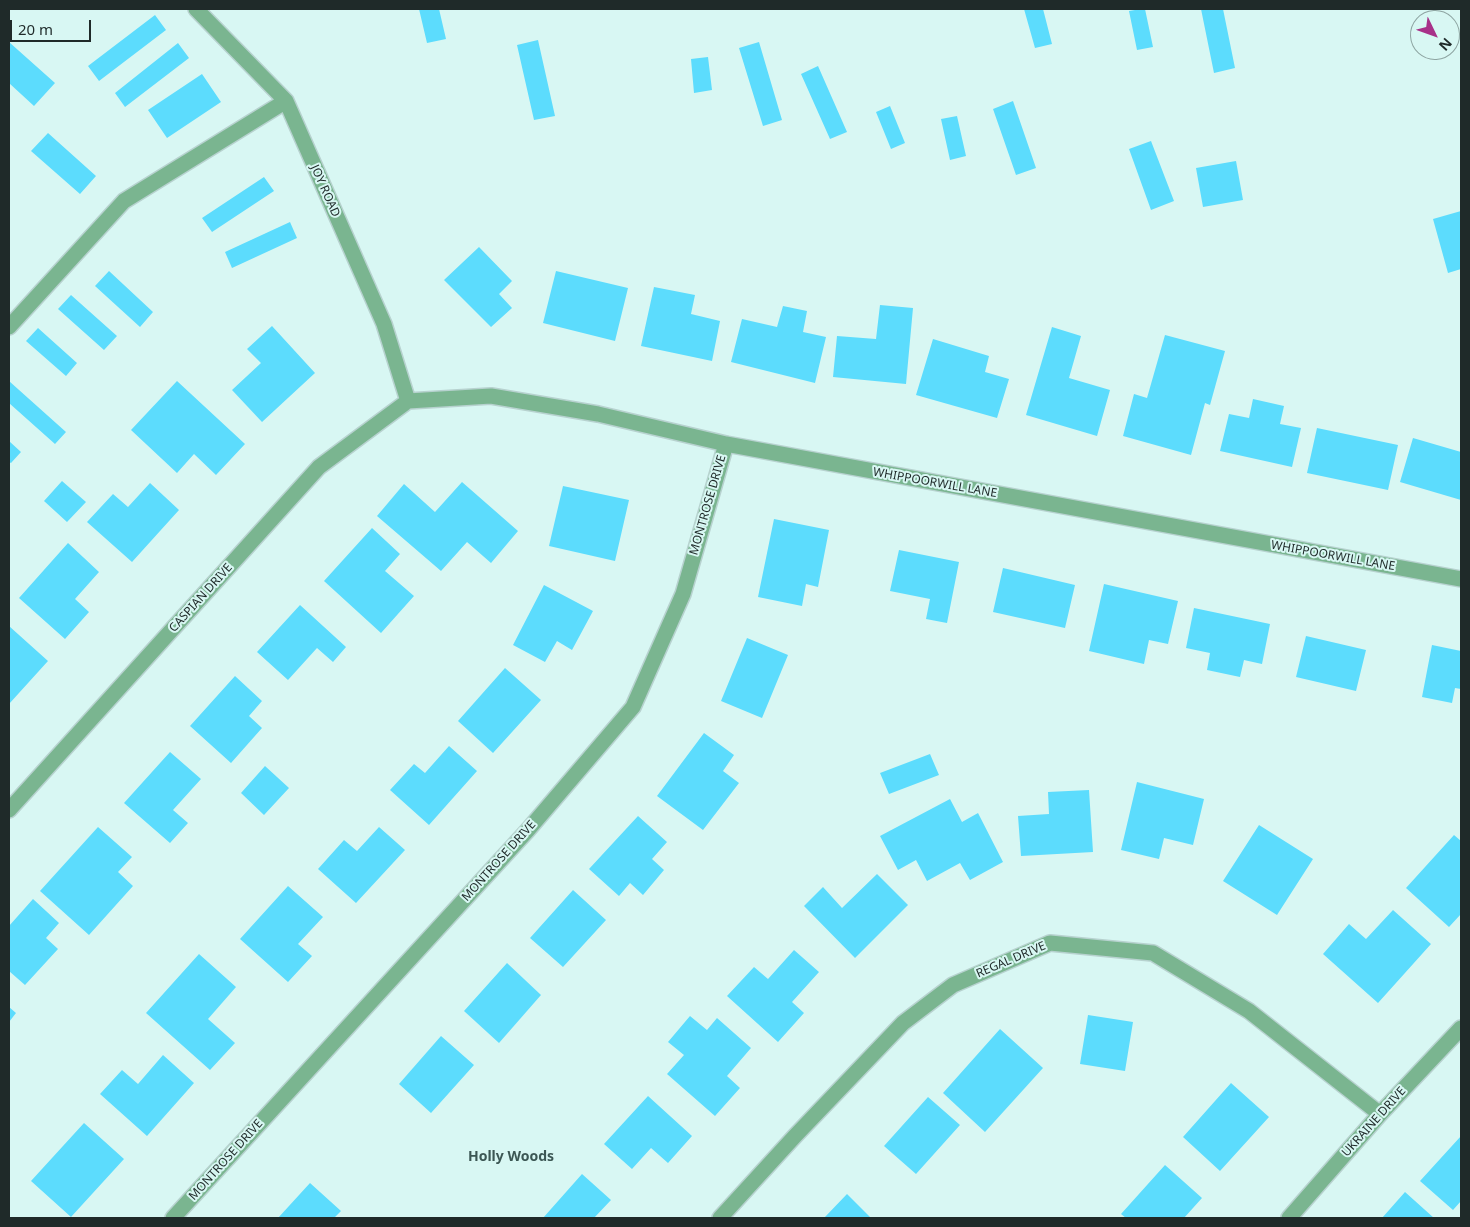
<!DOCTYPE html>
<html>
<head>
<meta charset="utf-8">
<style>
  body { margin:0 }
  #map { position:relative; width:1470px; height:1227px; overflow:hidden; background:#d8f7f3; font-family:"Noto Sans",sans-serif }
  canvas { display:block }
  .frame { position:absolute; inset:0; border:10px solid #1f2a29; pointer-events:none }
  .north { position:absolute; left:1410px; top:10px; width:50px; height:50px; box-sizing:border-box; background:#d8f7f3; border:1px solid #8ea5a2; border-radius:50%; rotate:132deg; font-size:14px; font-weight:700; line-height:20px; text-align:center; color:#1f2a29 }
  .north::after { content:''; display:block; margin:auto; width:18px; height:22px; background:#a83189; clip-path:polygon(50% 0,100% 100%,50% 72%,0 100%) }
  .scale { position:absolute; left:10px; top:20px; width:81px; height:22px; box-sizing:border-box; border:2px solid #1f2a29; border-top:0; padding-left:6px; font-size:15px; line-height:18px; white-space:nowrap; color:#1f2a29; -webkit-text-stroke:4px #d8f7f3; paint-order:stroke }
</style>
</head>
<body>
<div id="map">
<canvas width="1470" height="1227"></canvas>
<div class="frame"></div>
<div class="north">N</div>
<div class="scale">20 m</div>
</div>
<script>
const ctx = document.querySelector('canvas').getContext('2d');
ctx.lineJoin = 'round';
function fillPath(path, color) { ctx.fillStyle = color; ctx.fill(path, 'evenodd'); }
const toPath = rows => new Path2D(rows.map(r => 'M' + r).join(''));
function trace(path, color, width, dash) { ctx.strokeStyle = color; ctx.lineWidth = width; ctx.lineCap = dash ? 'butt' : 'round'; ctx.setLineDash(dash || []); ctx.stroke(path); }
function write(font, color, halo, rows, align = 'center') {
  ctx.font = font + ' "Noto Sans",sans-serif'; ctx.lineWidth = 4; ctx.setLineDash([]); ctx.textBaseline = 'middle'; ctx.strokeStyle = halo; ctx.fillStyle = color; for (const [text, x, y, turn = 0] of rows) {
    ctx.save(); ctx.translate(x, y); ctx.rotate((+turn || 0) * Math.PI / 180); ctx.textAlign = isNaN(turn) ? turn : align; if (halo) ctx.strokeText(text, 0, 0); ctx.fillText(text, 0, 0); ctx.restore();
  }
}
const building = toPath([
  [419,9,439,9,446,39,427,43],
  [1024,9,1043,9,1052,44,1035,48],
  [1141,9,1145,9,1153,47,1137,50,1129,11],
  [1201,9,1223,9,1235,68,1214,73],
  [155,15,166,30,99,81,88,66],
  [538,40,555,116,534,120,517,45],
  [9,42,55,83,34,106,9,83],
  [759,42,782,120,763,126,739,48],
  [178,43,189,58,125,107,115,93],
  [708,57,712,90,694,93,691,59],
  [818,66,847,132,830,139,801,74],
  [202,74,221,102,167,138,148,110],
  [1013,101,1036,168,1016,175,993,109],
  [890,106,905,143,891,149,876,112],
  [957,116,966,156,950,160,941,119],
  [48,133,96,176,80,194,31,151],
  [1151,141,1174,201,1151,210,1129,149],
  [1236,161,1243,200,1203,207,1196,168],
  [264,177,274,191,212,232,202,218],
  [1461,211,1461,269,1448,273,1433,219],
  [290,222,297,238,232,268,225,252],
  [479,247,512,281,499,294,512,308,491,327,444,280],
  [109,271,153,312,140,327,95,286],
  [556,271,628,288,615,341,543,323],
  [654,287,695,295,691,314,720,321,712,361,641,346],
  [71,295,117,336,104,350,58,309],
  [880,305,913,308,906,384,833,377,837,336,876,339],
  [783,306,807,311,803,332,826,337,815,383,731,362,742,319,777,327],
  [272,326,315,373,262,422,232,390,261,363,247,349],
  [1052,327,1081,336,1069,378,1110,390,1097,436,1026,415],
  [38,328,77,363,66,376,26,341],
  [1165,335,1225,351,1210,405,1205,403,1191,455,1123,436,1134,394,1147,398],
  [933,339,989,356,985,372,1009,379,997,418,916,395],
  [9,381,66,432,55,444,9,403],
  [177,381,245,444,216,475,194,454,177,473,131,430],
  [1253,399,1284,406,1280,424,1301,428,1292,467,1220,451,1229,414,1249,418],
  [1317,428,1398,445,1388,490,1307,473],
  [1413,438,1461,452,1461,500,1400,482],
  [9,441,21,452,11,463,9,462],
  [62,481,86,502,67,522,44,501],
  [462,482,518,531,491,563,467,542,441,571,377,516,404,484,435,512],
  [150,483,179,510,132,562,87,522,113,494,128,507],
  [563,486,629,500,615,561,549,546],
  [774,519,829,530,818,587,806,584,802,606,758,597],
  [372,528,400,554,385,571,414,596,381,633,324,581],
  [68,543,99,572,75,599,89,612,65,639,19,598],
  [899,550,959,562,947,623,926,619,930,599,890,591],
  [1003,568,1075,585,1065,628,993,612],
  [1104,584,1178,601,1168,644,1149,640,1144,664,1089,651],
  [544,585,593,611,572,650,557,641,545,662,513,645],
  [300,605,346,647,333,662,317,648,288,680,257,652],
  [1194,608,1270,624,1262,664,1244,660,1240,677,1207,670,1210,653,1186,648],
  [9,626,48,661,9,704],
  [1306,636,1366,650,1356,691,1296,677],
  [747,638,788,655,762,718,721,701],
  [1432,645,1461,651,1461,689,1455,688,1452,703,1422,697],
  [505,668,541,700,493,753,458,721],
  [235,676,262,701,249,716,262,728,231,763,190,726],
  [704,733,734,755,723,771,739,783,703,830,657,796],
  [449,746,477,771,429,825,390,790,414,764,425,773],
  [170,752,201,779,173,810,188,823,170,843,124,803],
  [930,754,939,775,889,794,880,773],
  [265,766,289,788,264,815,241,793],
  [1137,782,1204,799,1193,845,1164,838,1159,859,1121,850],
  [1089,790,1093,852,1021,856,1018,816,1049,814,1048,792],
  [950,799,962,822,978,813,1003,862,970,880,960,863,927,881,916,860,898,870,880,836],
  [638,816,667,842,652,859,664,870,643,895,630,883,619,896,589,869],
  [1259,825,1313,859,1277,915,1223,881],
  [98,827,132,857,118,872,133,886,89,935,40,891],
  [379,827,405,850,356,903,318,869,344,840,357,851],
  [1454,835,1461,841,1461,914,1449,927,1406,888],
  [877,874,908,905,855,958,804,906,823,887,842,908],
  [288,886,323,917,298,944,312,956,288,982,240,939],
  [573,890,606,920,563,967,530,938],
  [33,899,59,923,46,938,58,949,25,985,9,971,9,926],
  [1393,910,1431,944,1378,1003,1323,954,1349,924,1366,939],
  [794,950,819,972,792,1002,804,1013,778,1042,727,996,754,967,768,979],
  [199,954,236,987,208,1019,235,1043,210,1070,146,1013],
  [507,963,541,995,499,1043,464,1011],
  [9,1007,16,1013,9,1022],
  [1088,1015,1133,1022,1125,1071,1080,1064],
  [690,1016,707,1030,717,1018,751,1048,727,1076,740,1088,715,1116,667,1074,684,1055,668,1042],
  [1000,1029,1043,1068,985,1132,943,1093],
  [441,1036,474,1065,431,1113,399,1084],
  [163,1055,194,1083,147,1136,100,1094,122,1070,138,1084],
  [1231,1083,1269,1117,1220,1171,1183,1137],
  [648,1096,692,1136,668,1163,651,1148,632,1169,604,1144],
  [928,1097,960,1125,916,1174,884,1146],
  [84,1123,124,1159,71,1217,31,1181],
  [1461,1136,1461,1201,1453,1210,1420,1181],
  [1165,1165,1202,1198,1184,1218,1126,1218,1121,1214],
  [582,1174,611,1200,594,1218,543,1218],
  [310,1183,341,1211,334,1218,278,1218],
  [1405,1192,1434,1218,1382,1218],
  [847,1194,871,1218,824,1218]
]);
const street = toPath([
  [196,9,286,101,384,324,408,401],
  [9,327,124,201,286,101],
  [408,401,491,396,598,414,726,444,1461,579],
  [9,810,319,467,408,401],
  [173,1218,528,830,633,707,683,594,726,444],
  [720,1218,795,1136,903,1023,953,985,1050,943,1153,953,1249,1011,1380,1114],
  [1289,1218,1380,1114,1461,1028]
]);
const streetNames = [
  ["JOY ROAD",325,191,66],
  ["WHIPPOORWILL LANE",935,483,10],
  ["MONTROSE DRIVE",708,505,-74],
  ["WHIPPOORWILL LANE",1333,556,10],
  ["CASPIAN DRIVE",201,598,-48],
  ["MONTROSE DRIVE",499,861,-48],
  ["REGAL DRIVE",1011,960,-23],
  ["UKRAINE DRIVE",1374,1122,-48],
  ["MONTROSE DRIVE",226,1160,-48]
];
const neighbourhoodNames = [
  ["Holly Woods",511,1157]
];
fillPath(building, '#5cdcfd');
trace(street, '#b7d2cf', 18);
trace(street, '#7ab590', 15);
write('12px', '#1f2a29', '#d8f7f3', streetNames);
write('bold 14px', '#3c5754', '#d8f7f3', neighbourhoodNames);
</script>
</body>
</html>
